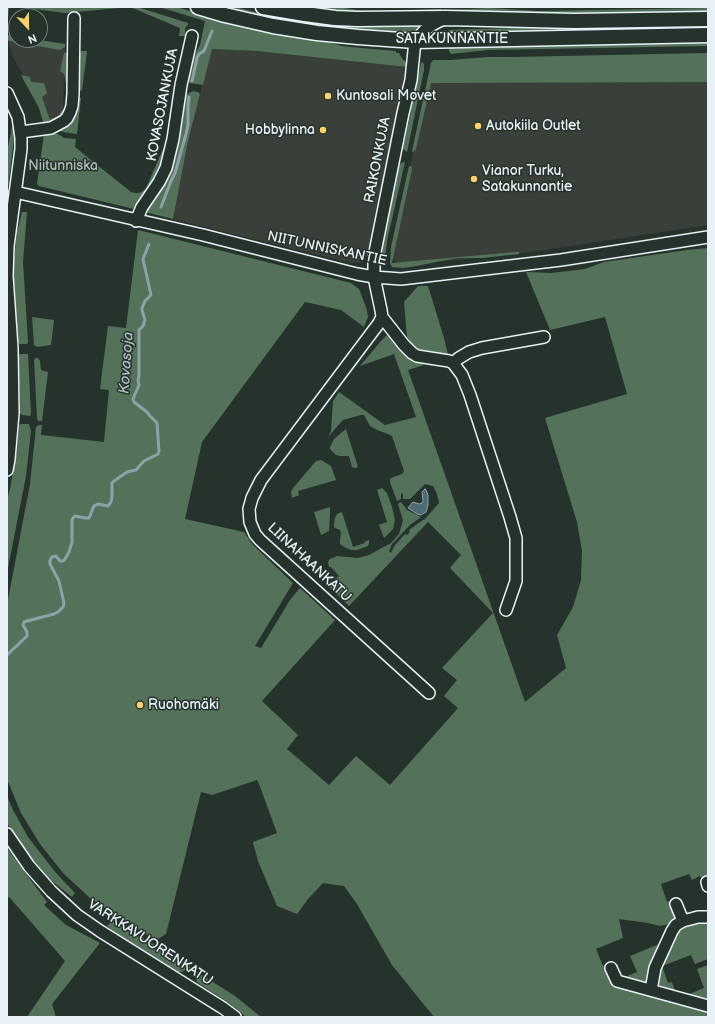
<!DOCTYPE html>
<html>
<head>
<meta charset="utf-8">
<style>
  body { margin:0 }
  #map { position:relative; width:715px; height:1024px; overflow:hidden; background:#26332d; font-family:"Balsamiq Sans",sans-serif }
  canvas { display:block }
  .frame { position:absolute; inset:0; border:8px solid #e8f1f8; pointer-events:none }
  .north { position:absolute; left:8px; top:8px; width:40px; height:40px; box-sizing:border-box; background:#26332d; border:1px solid #747f7e; border-radius:50%; rotate:158deg; font-size:11px; font-weight:700; line-height:16px; text-align:center; color:#e8f1f8 }
  .north::after { content:''; display:block; margin:auto; width:14px; height:18px; background:#ffd166; clip-path:polygon(50% 0,100% 100%,50% 72%,0 100%) }
</style>
</head>
<body>
<div id="map">
<canvas width="715" height="1024"></canvas>
<div class="frame"></div>
<div class="north">N</div>
</div>
<script>
const ctx = document.querySelector('canvas').getContext('2d');
ctx.lineJoin = 'round';
function fillPath(path, color) { ctx.fillStyle = color; ctx.fill(path, 'evenodd'); }
const toPath = rows => new Path2D(rows.map(r => 'M' + r).join(''));
function trace(path, color, width, dash) { ctx.strokeStyle = color; ctx.lineWidth = width; ctx.lineCap = dash ? 'butt' : 'round'; ctx.setLineDash(dash || []); ctx.stroke(path); }
function write(font, color, halo, rows, align = 'center') {
  ctx.font = font + ' "Balsamiq Sans",sans-serif'; ctx.lineWidth = 3; ctx.setLineDash([]); ctx.textBaseline = 'middle'; ctx.strokeStyle = halo; ctx.fillStyle = color; for (const [text, x, y, turn = 0] of rows) {
    ctx.save(); ctx.translate(x, y); ctx.rotate((+turn || 0) * Math.PI / 180); ctx.textAlign = isNaN(turn) ? turn : align; if (halo) ctx.strokeText(text, 0, 0); ctx.fillText(text, 0, 0); ctx.restore();
  }
}
const built = toPath([
  [8,35,16,36,16,40,39,40,65,44,63,109,54,123,43,117,35,96,13,57,9,43],
  [212,49,257,51,407,67,367,253,362,261,357,263,352,263,338,260,173,219,188,141],
  [431,69,708,73,708,225,524,253,436,262,400,267,391,256]
]);
const green = toPath([
  [7,7,9,7,8,20,8,35,16,36,16,40,39,40,65,44,65,47,60,50,9,41,7,40],
  [19,7,137,7,188,23,188,25,185,28,185,36,179,36,180,28,130,7,65,13],
  [159,7,176,7,212,17,313,38,342,46,361,48,396,51,396,53,399,53,403,60,407,62,408,65,408,75,400,105,399,105,407,67,257,51,212,49,203,85,190,83,187,79,188,73,194,56,200,45,205,21],
  [220,7,235,7,255,12,302,20,422,25,417,28,413,33,381,32,343,30,302,24,255,16],
  [299,7,340,7,362,11,390,11,441,9,441,12,343,13],
  [489,8,538,11,708,8,708,14,570,14,488,11,448,12,448,10],
  [708,25,708,30,448,34,449,30,515,28,527,26,557,28],
  [708,40,708,46,488,50,451,54,449,51,448,45],
  [82,51,86,51,87,52,82,90,80,91,77,89,79,52],
  [67,52,71,68,69,100,67,100,66,84,64,74,60,71,64,53],
  [708,53,708,82,431,83,416,149,413,152,412,151,431,63,433,60,450,60,488,57,514,57],
  [422,62,424,64,424,70,407,152,403,149,421,63],
  [21,75,30,77,31,82,44,83,47,93,42,97,50,120,58,116,63,109,65,109,66,112,64,117,44,125,39,108],
  [193,91,198,92,200,94,188,141,173,219,145,212,165,175,183,97,189,93],
  [78,98,81,98,77,134,69,133,59,131,58,130,76,99],
  [13,123,14,139,7,196,7,151],
  [52,133,58,134,64,138,76,139,75,147,131,192,135,193,139,193,143,191,146,188,167,140,169,143,164,163,139,205,134,209,39,186,37,184,44,134],
  [405,162,387,241,385,258,381,260,381,246,399,166,401,163],
  [409,166,412,167,412,169,392,263,516,252,519,252,519,254,482,258,457,258,436,262,417,266,403,268,392,267,390,263,391,247],
  [22,212,27,212,23,262,28,342,27,344,20,344,18,343,13,281,14,259,17,232],
  [138,230,351,283,359,289,367,310,368,317,364,327,341,310,305,302,202,442,185,519,244,532,253,545,293,583,255,646,261,648,290,600,300,588,335,620,262,701,298,735,287,749,329,785,356,756,390,785,458,708,444,696,457,680,442,668,493,613,450,568,461,555,428,522,349,606,327,585,339,576,331,567,329,567,328,562,330,559,337,556,358,558,369,555,391,543,399,534,402,524,403,520,398,504,399,503,401,502,407,510,421,517,410,525,392,544,389,551,391,553,395,545,405,534,407,535,410,532,409,530,423,520,424,520,439,503,437,494,433,486,425,484,410,499,403,499,403,493,401,494,401,499,397,501,390,482,390,479,391,478,402,474,404,471,392,436,388,434,377,430,370,426,364,415,361,415,343,420,328,437,331,431,333,401,339,392,385,425,416,417,394,354,360,366,381,341,390,332,412,359,424,365,408,370,525,702,566,668,557,635,573,607,581,580,582,551,577,522,545,418,627,394,605,317,550,330,526,272,551,273,585,269,604,262,687,250,708,248,708,893,700,876,692,880,689,874,661,884,667,902,670,901,675,916,673,921,669,924,660,926,648,923,619,919,623,938,596,949,603,966,605,965,611,979,622,988,649,996,708,1010,708,1017,434,1017,392,965,357,904,344,886,323,883,308,899,297,914,277,906,258,861,253,842,277,833,259,784,257,780,212,795,201,792,166,934,158,939,154,939,106,909,90,898,63,873,40,844,21,813,7,779,7,605,30,484,36,427,39,425,42,425,41,435,104,442,109,390,100,389,108,326,126,328],
  [418,286,428,286,444,338,448,355,421,351,413,346,407,337,404,302],
  [32,317,54,320,51,345,37,347,34,345],
  [21,354,28,354,31,414,30,416,22,415,20,413,19,355],
  [36,358,38,358,40,361,41,370,48,372,42,421,38,421,37,418,34,360],
  [21,424,29,424,31,431,26,476,7,573,7,500,10,489,17,450,19,425],
  [346,429,358,467,355,468,352,467,349,456,340,456,336,455,330,449,330,447,334,439],
  [321,460,331,466,336,480,298,491,299,495,292,498,291,492,293,488,316,461],
  [382,488,387,493,392,507,395,520,393,529,384,538,379,525,387,522,377,490],
  [330,507,330,511,329,531,321,535,314,512],
  [342,512,353,547,365,543,364,542,369,540,369,543,368,546,357,550,351,550,346,548,340,544,340,541,341,533,340,530,335,528,334,527,334,525,335,518,337,514],
  [7,796,13,810,28,837,56,873,75,893,72,897,47,877,40,869,10,829,7,822],
  [7,848,47,902,44,905,66,925,100,943,52,1004,56,1017,27,1017,65,961,10,898,7,896],
  [708,918,708,959,695,964,691,955,662,966,668,983,672,982,676,994,620,979,637,972,630,956,669,940,680,926],
  [113,920,191,967,190,968,182,972,178,972,114,932,107,926],
  [708,965,708,1002,687,995,704,988,697,969],
  [197,972,235,996,261,1017,246,1017,229,1003,201,985,197,982,196,979,196,975]
]);
const water = toPath([
  [425,489,426,490,428,495,428,505,426,512,421,515,417,514,408,508,413,502,419,504,422,503,423,501,422,492,425,489]
]);
const stream = toPath([
  [192,81,197,58,199,54,204,51,212,31],
  [161,207,171,181,175,173,186,134,188,125,188,106,189,97],
  [7,655,27,636,27,632,23,625,24,622,27,621,54,614,58,612,63,607,64,603,59,581,50,564,50,560,52,557,56,556,60,561,63,561,65,559,69,552,72,542,72,520,73,518,75,516,85,518,89,518,94,506,98,504,108,506,111,502,112,497,112,483,114,481,127,472,136,470,144,461,158,454,159,451,157,423,150,416,147,412,134,402,133,399,139,385,138,380,139,376,139,330,143,326,145,320,142,310,142,308,145,301,151,295,143,259,149,244]
]);
const minor = toPath([
  [7,93,18,117,21,138,21,149,8,246,7,276,12,348,13,413,9,459,7,470],
  [21,132,51,128,64,121,67,118,70,112,72,106,73,94,74,18],
  [15,192,203,235,357,274,374,277,401,279,561,260,708,237],
  [136,221,142,207,159,182,166,168,173,139,181,85,192,36],
  [382,317,404,345,412,353,417,356,449,361,453,363,462,375,470,395,510,517,516,538,516,581,506,610],
  [453,363,459,358,469,352,482,348,544,337],
  [429,693,260,540,255,534,250,522,249,509,252,498,261,480,379,323,382,317,381,310,374,277,374,257,403,113,411,80,415,41,425,30,432,25,445,18],
  [7,834,29,866,51,891,77,915,100,931,223,1008,235,1017],
  [707,882,708,886],
  [676,904,683,921],
  [611,968,617,981,708,1006],
  [651,990,655,968,672,931,676,925,683,921,698,917,708,917]
]);
const major = toPath([
  [198,7,225,15,273,26,317,33,358,37,415,41,708,35],
  [263,7,305,14,335,18,357,19,446,18,574,21,708,19]
]);
const markers = [
  [328,96,4,"#ffd166"],
  [478,126,4,"#ffd166"],
  [323,130,4,"#ffd166"],
  [474,179,4,"#ffd166"],
  [140,705,4,"#ffd166"]
];
const streetNames = [
  ["SATAKUNNANTIE",452,39],
  ["KOVASOJANKUJA",163,105,-79],
  ["RAIKONKUJA",378,160,-79],
  ["NIITUNNISKANTIE",327,249,12],
  ["LIINAHAANKATU",309,563,43],
  ["VARKKAVUORENKATU",150,943,33]
];
const poiNames = [
  ["Kuntosali Movet",336,96],
  ["Autokiila Outlet",486,126],
  ["Hobbylinna",315,130,"right"],
  ["Vianor Turku,",482,171],
  ["Satakunnantie",482,187],
  ["Ruohomäki",148,705]
];
const parkNames = [
  ["Niitunniska",63,166]
];
const waterNames = [
  ["Kovasoja",127,363,-86]
];
fillPath(built, '#3a4039');
fillPath(green, '#54725a');
fillPath(water, '#4f6c75');
trace(water, '#8ca1a9', 1);
trace(stream, '#8ca1a9', 3);
trace(minor, '#e8f1f8', 14);
trace(major, '#e8f1f8', 17);
trace(minor, '#26332d', 11);
trace(major, '#26332d', 14);
for (const [x, y, r, color] of markers) { const dot = new Path2D(); dot.arc(x, y, r, 0, 2 * Math.PI); ctx.fillStyle = color; ctx.fill(dot); trace(dot, '#26332d', 1.5); }
write('14px', '#e8f1f8', '#26332d', streetNames);
write('14px', '#e8f1f8', '#26332d', poiNames, 'left');
write('14px', '#adbeb9', '#26332d', parkNames);
write('italic 15px', '#abbcc4', '#26332d', waterNames);
</script>
</body>
</html>
